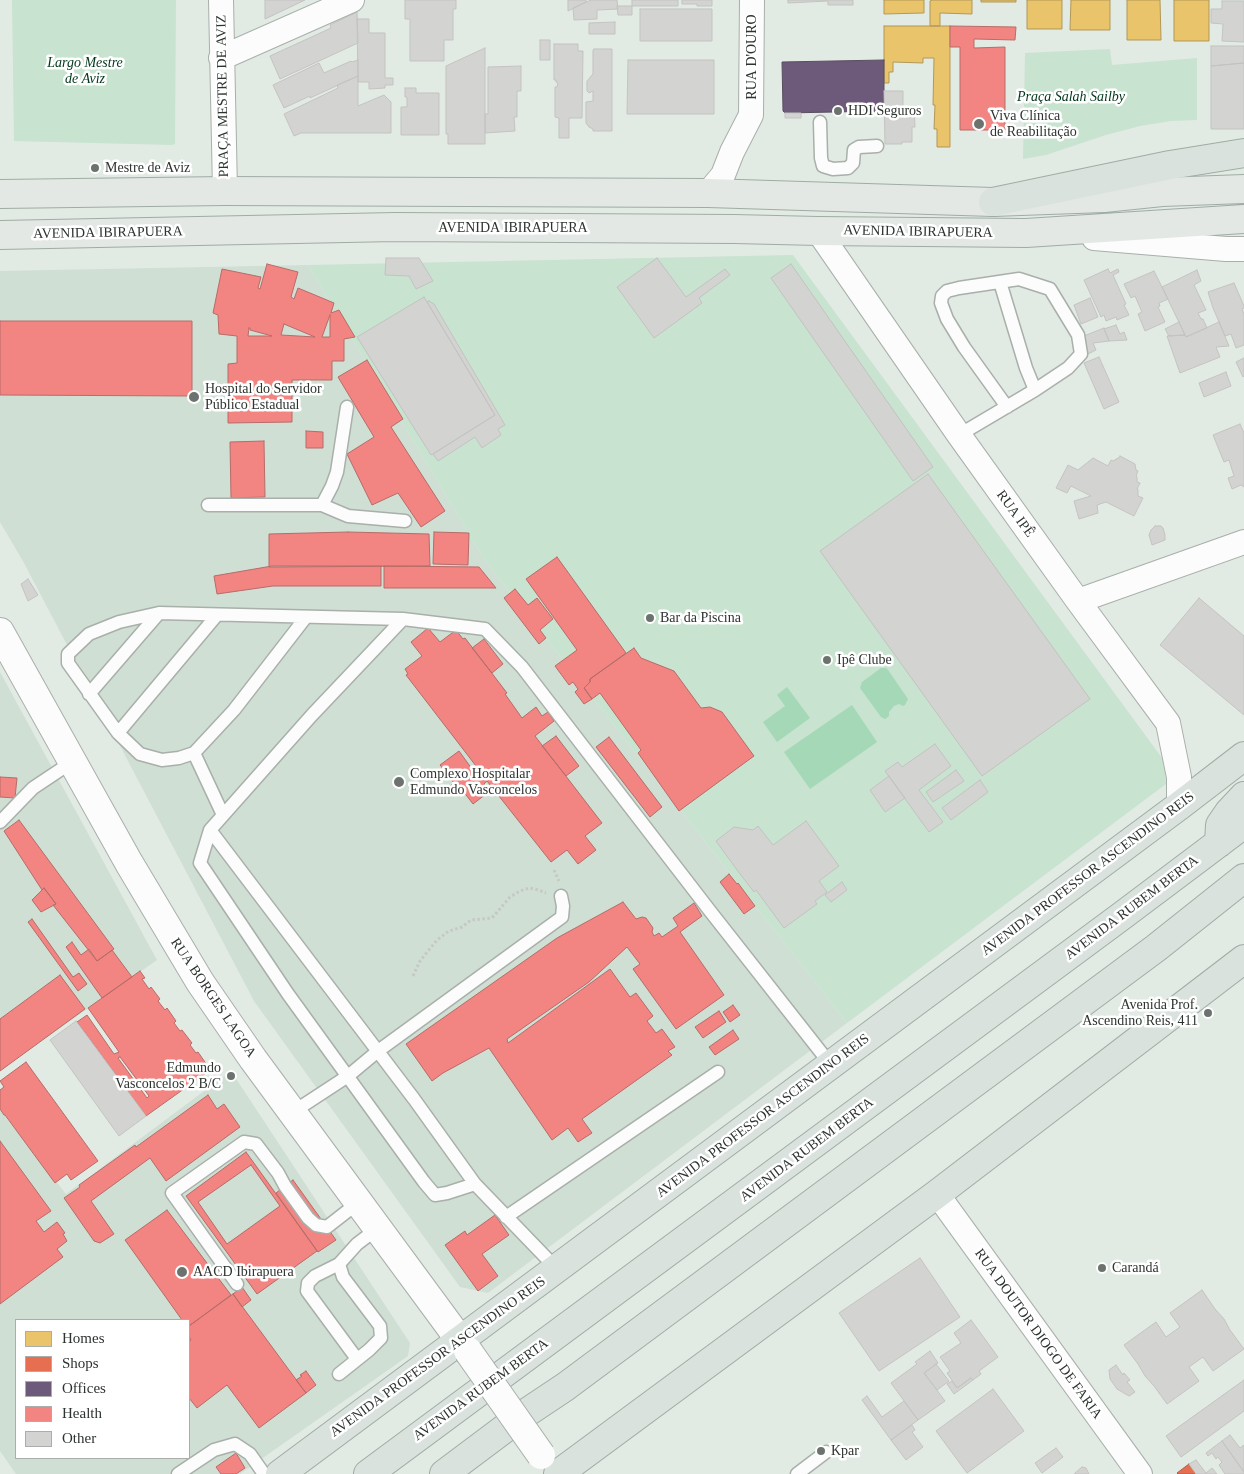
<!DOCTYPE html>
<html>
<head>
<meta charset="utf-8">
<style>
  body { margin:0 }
  #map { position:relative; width:1244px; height:1474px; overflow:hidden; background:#e2eae4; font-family:Georgia,serif }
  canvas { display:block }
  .legend { position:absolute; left:15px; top:1319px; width:175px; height:140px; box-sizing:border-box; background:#fff; border:1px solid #abadab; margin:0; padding:6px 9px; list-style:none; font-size:15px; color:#2d332e }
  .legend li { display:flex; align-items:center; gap:10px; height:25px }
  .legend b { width:25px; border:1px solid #abadab }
</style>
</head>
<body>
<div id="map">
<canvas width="1244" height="1474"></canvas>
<ul class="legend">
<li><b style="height:14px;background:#e9c46a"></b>Homes</li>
<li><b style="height:14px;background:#e76f51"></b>Shops</li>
<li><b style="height:14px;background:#6d597a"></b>Offices</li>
<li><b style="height:14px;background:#f28482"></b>Health</li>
<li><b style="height:14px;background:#d3d3d1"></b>Other</li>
</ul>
</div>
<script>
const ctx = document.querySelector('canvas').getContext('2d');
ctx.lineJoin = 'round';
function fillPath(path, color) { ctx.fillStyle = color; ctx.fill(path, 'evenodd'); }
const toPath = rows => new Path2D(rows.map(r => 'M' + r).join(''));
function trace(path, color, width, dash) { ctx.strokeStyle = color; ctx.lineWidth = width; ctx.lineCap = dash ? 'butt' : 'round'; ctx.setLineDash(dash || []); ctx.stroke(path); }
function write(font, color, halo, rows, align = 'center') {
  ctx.font = font + ' Georgia,serif'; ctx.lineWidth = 5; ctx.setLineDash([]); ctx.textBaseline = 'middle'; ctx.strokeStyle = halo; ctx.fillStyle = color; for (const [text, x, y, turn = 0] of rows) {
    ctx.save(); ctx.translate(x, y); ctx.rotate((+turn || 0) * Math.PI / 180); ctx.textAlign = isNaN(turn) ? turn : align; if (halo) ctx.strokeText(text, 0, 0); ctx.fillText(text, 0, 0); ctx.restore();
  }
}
const built = toPath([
  [308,265,484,559,847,1023,488,1293,460,1287,254,1001,24,563,0,522,0,271],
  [0,672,157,960,0,1070],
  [231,1071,410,1343,408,1356,240,1474,16,1474,0,1451,0,1110,66,1194],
  [16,1320,189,1320,189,1458,16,1458]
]);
const green = toPath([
  [12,0,176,0,175,144,172,145,14,141],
  [1110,49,1112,65,1197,58,1197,120,1171,121,1140,126,1106,135,1046,155,1023,159,1025,53],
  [793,255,1165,762,1166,784,847,1023,484,559,308,265]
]);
const water = toPath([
  [881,668,886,668,888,670,908,699,905,705,903,706,899,704,894,706,889,712,889,716,885,719,881,717,860,688,862,682],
  [787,687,810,718,777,742,763,722,785,706,777,695],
  [852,705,877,742,810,789,784,752]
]);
const homes = toPath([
  [884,0,924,0,924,13,884,14,884,0],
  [932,0,972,0,972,14,940,13,940,26,930,26,930,1,932,0],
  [981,0,1016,0,1016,2,981,2,981,0],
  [1027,0,1062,0,1062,29,1027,29,1027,0],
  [1071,0,1110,0,1110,30,1070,30,1071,0],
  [1127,0,1160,0,1161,40,1127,40,1127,0],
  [1174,0,1209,0,1209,41,1174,41,1174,0],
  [884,26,950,26,950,147,937,147,937,129,934,129,935,105,933,105,934,58,923,58,923,63,893,62,893,72,889,72,889,83,884,83,884,26]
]);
const shops = toPath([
  [1189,1464,1196,1474,1178,1474,1177,1473,1189,1464]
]);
const offices = toPath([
  [884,60,884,111,785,113,783,111,782,62,884,60]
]);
const health = toPath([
  [950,26,1016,27,1015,40,974,39,974,48,1005,47,1005,130,960,130,960,47,950,47,950,26],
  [267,264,298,272,291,297,294,299,298,288,334,303,331,313,339,310,355,337,344,339,344,361,332,361,332,380,292,380,292,422,228,423,228,364,237,363,237,336,219,334,218,315,213,313,222,269,261,277,258,288,260,289,267,264],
  [330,315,330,337,322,337,330,315],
  [284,324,315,337,281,335,284,324],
  [249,328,250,328,250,330,272,336,248,336,249,328],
  [0,321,192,321,192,396,0,395,0,321],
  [367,360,403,419,391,427,445,511,421,527,398,493,372,505,347,454,374,437,338,377,367,360],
  [306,431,323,432,323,448,306,448,306,431],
  [264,441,265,497,231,498,230,442,264,441],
  [348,532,429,534,430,566,269,567,269,534,348,532],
  [434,532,469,533,468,565,433,564,434,532],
  [557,557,626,653,590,679,590,682,584,688,592,699,584,704,575,692,578,689,573,682,569,685,555,666,577,650,526,579,557,557],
  [381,566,381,586,273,586,217,594,214,576,272,566,381,566],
  [384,566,479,567,496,588,384,588,384,566],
  [515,589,528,605,537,598,553,619,540,630,546,638,539,644,504,598,515,589],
  [428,628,440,642,456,630,463,639,465,638,507,693,505,694,522,718,536,707,542,716,548,712,554,721,535,736,602,823,585,836,596,850,578,864,567,850,551,862,487,781,484,784,490,791,473,804,463,791,456,796,449,787,454,783,440,765,459,751,472,769,476,766,406,675,408,674,405,669,422,656,411,642,428,628],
  [484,639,503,664,492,673,472,648,484,639],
  [634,648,641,658,674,671,701,708,710,707,722,712,754,756,679,811,638,753,641,750,600,693,592,699,584,688,590,682,590,679,634,648],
  [556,736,579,766,566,776,542,746,556,736],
  [609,737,662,807,650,817,596,747,609,737],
  [0,777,17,778,15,798,0,797,0,777],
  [19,820,114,949,97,961,53,905,56,904,44,888,42,890,4,831,19,820],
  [729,874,737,884,738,883,755,906,744,914,720,882,729,874],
  [44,888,56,904,41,912,32,900,44,888],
  [623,902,636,919,642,917,646,918,653,928,652,932,654,936,659,933,662,937,678,926,673,918,694,903,702,916,680,932,724,995,676,1029,633,969,640,964,627,947,589,982,507,1039,508,1043,610,969,630,997,636,993,653,1016,647,1021,656,1033,662,1029,675,1047,668,1051,672,1055,582,1119,592,1133,578,1142,568,1128,552,1140,489,1048,443,1073,432,1081,406,1044,557,938,623,902],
  [32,919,73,977,79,973,87,984,78,991,28,922,32,919],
  [72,942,81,955,89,949,97,961,112,950,132,977,102,998,66,947,72,942],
  [140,971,145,978,142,979,149,989,151,987,160,999,158,1001,165,1010,167,1008,176,1021,174,1023,180,1031,182,1030,192,1043,190,1045,196,1053,198,1052,207,1065,205,1067,209,1071,146,1116,77,1022,87,1015,114,1054,119,1052,88,1008,140,971],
  [120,1057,149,1096,147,1098,118,1058,120,1057],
  [60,975,85,1009,0,1071,0,1019,60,975],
  [733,1005,740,1015,730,1022,723,1012,733,1005],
  [719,1011,726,1022,703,1038,695,1027,719,1011],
  [733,1030,739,1039,715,1055,709,1047,733,1030],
  [26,1062,98,1161,71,1180,67,1174,55,1183,5,1115,4,1115,0,1109,0,1090,4,1087,0,1081,26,1062],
  [208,1095,217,1109,224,1104,240,1127,166,1181,150,1158,91,1201,114,1234,100,1243,94,1241,64,1198,80,1187,79,1185,135,1145,136,1147,208,1095],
  [0,1141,51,1211,36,1221,44,1232,57,1222,65,1233,63,1234,67,1241,57,1249,63,1257,0,1304,0,1141],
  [246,1152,317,1251,257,1294,186,1196,246,1152],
  [251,1165,280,1206,227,1244,198,1202,251,1165],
  [293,1180,336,1240,318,1252,276,1193,293,1180],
  [167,1210,231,1295,189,1326,189,1320,182,1320,125,1240,167,1210],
  [495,1215,509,1235,482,1254,498,1276,478,1291,445,1245,465,1231,467,1235,495,1215],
  [242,1287,251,1300,242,1307,233,1294,242,1287],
  [233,1294,306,1393,259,1428,227,1385,197,1408,189,1398,189,1342,191,1340,189,1336,189,1326,233,1294],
  [306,1371,316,1385,306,1393,296,1380,302,1376,300,1375,306,1371],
  [236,1453,245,1468,236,1474,221,1474,216,1467,236,1453]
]);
const building = toPath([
  [265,0,305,0,265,19,265,0],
  [405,0,456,0,456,9,453,9,453,40,444,40,444,61,410,61,410,19,405,19,405,0],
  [568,0,586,0,586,2,568,11,568,0],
  [591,0,617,0,618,9,597,10,597,19,574,20,573,8,591,0],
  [632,0,678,0,678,6,632,6,632,0],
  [682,0,712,0,712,6,697,6,697,4,682,4,682,0],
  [788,0,853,0,853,5,828,5,828,1,788,3,788,0],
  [1222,1,1244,1,1244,42,1222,41,1223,24,1211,23,1211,9,1222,9,1222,1],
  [617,6,632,6,632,15,618,15,617,6],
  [640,9,712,9,712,41,640,41,640,9],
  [357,12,358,43,280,79,270,56,331,28,330,25,357,12],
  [357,19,369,19,369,33,385,33,385,78,393,78,393,85,385,85,385,88,369,89,369,82,358,82,357,19],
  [615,22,615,34,589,34,589,23,615,22],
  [540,40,550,40,550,60,540,60,540,40],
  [554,44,578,44,578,51,583,51,582,118,569,118,569,138,559,138,559,118,555,117,555,87,557,87,558,83,556,82,556,80,554,80,554,44],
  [1211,46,1244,46,1244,63,1211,66,1211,46],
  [485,48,485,144,448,144,448,134,446,134,446,66,485,48],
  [594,49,612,49,612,131,593,131,593,129,589,127,586,123,586,102,593,101,593,91,589,93,587,91,587,81,593,74,593,50,594,49],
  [358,60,358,76,310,98,310,96,284,108,273,85,319,63,324,73,351,61,352,62,358,60],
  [628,60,714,60,714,114,627,114,628,60],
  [1244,63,1244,129,1211,129,1211,66,1244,63],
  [521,66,521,91,517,91,517,117,514,117,515,131,485,133,485,114,488,114,488,67,521,66],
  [358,76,358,106,384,95,391,102,391,133,301,133,294,136,284,114,338,88,337,85,358,76],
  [405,88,416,88,416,93,439,93,439,135,401,135,401,107,407,107,407,97,405,97,405,88],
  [884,91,903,91,903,107,914,106,915,127,912,127,912,142,902,142,902,144,885,144,884,91],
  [785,113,801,113,801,118,785,118,785,113],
  [386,258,419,258,433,281,416,289,409,276,385,275,386,258],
  [657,258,686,297,725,269,730,275,699,298,702,303,654,338,617,287,657,258],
  [791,264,933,467,913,481,771,278,791,264],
  [1108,269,1110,273,1118,269,1119,272,1113,275,1126,304,1124,305,1129,315,1117,320,1116,317,1106,321,1104,315,1101,317,1084,280,1108,269],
  [1197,270,1201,281,1194,285,1206,310,1198,313,1201,319,1203,319,1207,328,1186,337,1162,287,1197,270],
  [1154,271,1168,299,1159,303,1160,306,1158,307,1165,322,1145,331,1138,314,1142,312,1135,296,1131,298,1124,284,1154,271],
  [1234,283,1244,306,1244,308,1242,309,1244,314,1244,345,1236,348,1231,334,1225,336,1213,308,1208,292,1234,283],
  [424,297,495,415,431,455,357,337,424,297],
  [1090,298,1098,317,1081,324,1074,305,1090,298],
  [429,301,434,304,505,425,498,429,501,435,482,448,475,437,438,461,433,454,495,415,427,302,429,301],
  [1179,322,1185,335,1169,336,1165,329,1179,322],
  [1219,322,1229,346,1216,347,1220,357,1180,373,1167,336,1185,335,1186,337,1219,322],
  [1116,325,1120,334,1124,332,1127,340,1109,341,1104,329,1116,325],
  [1104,328,1109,341,1093,343,1096,350,1086,355,1084,336,1104,328],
  [1099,357,1119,402,1104,409,1084,363,1099,357],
  [1244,358,1244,376,1243,377,1236,362,1244,358],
  [1226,372,1231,386,1204,397,1199,383,1226,372],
  [1240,424,1244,433,1244,487,1241,485,1232,489,1228,478,1234,476,1229,460,1224,462,1213,435,1240,424],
  [1120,456,1135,464,1136,470,1138,471,1136,476,1137,477,1137,482,1140,483,1137,489,1138,489,1138,496,1143,498,1134,516,1106,502,1097,505,1098,513,1079,519,1074,501,1091,496,1071,486,1067,493,1056,488,1068,465,1078,470,1093,458,1108,466,1111,460,1113,461,1118,458,1119,458,1120,456],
  [928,474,1090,699,982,776,820,551,928,474],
  [1155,526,1161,526,1163,528,1165,535,1165,540,1152,545,1149,535,1151,530,1155,526],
  [28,579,38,595,28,601,21,584,28,579],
  [1199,598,1244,636,1244,715,1160,645,1199,598],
  [935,744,951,766,919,790,943,822,929,832,885,771,898,762,902,767,935,744],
  [956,770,964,781,933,802,926,792,956,770],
  [889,776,905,798,885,812,870,790,889,776],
  [980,780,988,792,951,820,942,808,980,780],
  [806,821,839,866,819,881,827,892,815,901,817,904,784,928,756,890,754,892,737,870,716,841,734,827,753,830,758,826,773,845,806,821],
  [842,882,847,890,831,902,825,895,842,882],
  [76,1021,146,1116,119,1136,50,1040,76,1021],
  [920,1258,960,1317,879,1371,839,1313,920,1258],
  [1202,1290,1215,1309,1224,1319,1230,1330,1244,1349,1213,1371,1203,1357,1189,1367,1199,1381,1167,1404,1154,1386,1145,1376,1138,1364,1124,1345,1156,1322,1166,1337,1180,1327,1170,1313,1202,1290],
  [971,1320,998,1357,979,1371,981,1374,973,1380,971,1378,957,1388,947,1373,950,1371,940,1357,961,1343,954,1333,971,1320],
  [930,1351,938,1363,924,1373,945,1401,918,1420,891,1383,917,1364,915,1362,930,1351],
  [936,1364,949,1381,937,1390,924,1373,936,1364],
  [1116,1365,1123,1375,1124,1373,1130,1380,1127,1382,1135,1392,1129,1396,1117,1389,1110,1379,1109,1370,1116,1365],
  [971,1378,973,1380,954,1394,947,1384,952,1381,957,1388,971,1378],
  [1244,1380,1244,1411,1181,1457,1166,1436,1244,1380],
  [993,1389,1024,1431,967,1473,936,1431,993,1389],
  [867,1396,882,1417,904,1401,918,1420,891,1440,862,1400,867,1396],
  [912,1425,915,1430,912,1432,923,1447,906,1460,891,1440,912,1425],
  [1230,1435,1240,1448,1244,1445,1244,1472,1222,1441,1230,1435],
  [1222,1441,1244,1472,1244,1474,1225,1474,1219,1465,1222,1462,1218,1457,1216,1459,1212,1453,1208,1456,1206,1453,1222,1441],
  [1056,1448,1063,1457,1042,1473,1035,1463,1056,1448],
  [1196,1460,1206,1473,1212,1468,1217,1474,1196,1474,1189,1464,1196,1460],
  [1082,1467,1086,1468,1089,1474,1074,1474,1082,1467]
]);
const path = toPath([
  [554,870,559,881],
  [413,976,420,961,437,940,449,931,462,927,471,920,492,918,510,897,520,891,529,888,539,890,546,893]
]);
const service = toPath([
  [820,122,821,158,823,166,833,169,848,168,853,163,854,150,859,147,877,146],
  [1000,282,1026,368,1035,390,1068,368,1081,354,1078,335,1050,289,1019,279,959,288,947,291,942,296,941,303,947,319,964,347,1007,407],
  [959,435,1035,390],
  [208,505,322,505,332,486,337,472,347,407],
  [322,505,348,516,405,521],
  [306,617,234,710,194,753,179,758,162,760,140,754,118,733,68,663,68,654,89,634,119,622,159,613,403,619],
  [89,694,159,613],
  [118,733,217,615],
  [194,753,223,815],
  [0,822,33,788,72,762],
  [210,830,414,1099,475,1184,447,1193,435,1195,424,1182,288,994,200,863,210,830,312,715,403,619,485,629,522,667,710,911,831,1065],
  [293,1112,348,1076,378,1051,562,917,563,906,561,896],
  [475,1184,557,1269],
  [506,1217,718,1072],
  [339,1264,315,1276,308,1283,307,1291,357,1359],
  [237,1284,172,1193,244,1142,256,1144,278,1173,285,1186,308,1218,316,1225,327,1227,359,1202],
  [339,1374,369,1350,381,1338,380,1326,343,1277,339,1264,357,1244,378,1228],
  [178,1474,214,1450,235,1444,250,1454,264,1474],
  [797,1474,826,1452]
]);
const minor = toPath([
  [221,0,225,191],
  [221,58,352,0],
  [708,193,723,175,732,152,751,115,752,0],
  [818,231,959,435,1078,601,1168,723,1179,777,1179,806],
  [1094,238,1226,249,1244,249],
  [1078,601,1244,542],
  [937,1194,1140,1474]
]);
const tertiary = toPath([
  [0,632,129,863,200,982,253,1059,468,1351]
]);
const primary = toPath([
  [0,194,225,191,708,193,993,202,1104,198,1162,192,1244,189],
  [0,235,395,227,734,229,818,231,1026,233,1244,219]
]);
const trunk = toPath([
  [993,202,1170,165,1244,153],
  [1219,843,1220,825,1229,812,1244,796],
  [280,1474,1179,806,1244,756],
  [368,1474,1123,915,1244,824],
  [444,1474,520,1417,565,1387,1156,948,1244,878],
  [558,1474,937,1194,1244,959]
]);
const tertiaryBridge = toPath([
  [468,1351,541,1455]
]);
const markers = [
  [838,111,5,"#6c736e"],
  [979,124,6,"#6c736e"],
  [95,168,5,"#6c736e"],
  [194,397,6,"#6c736e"],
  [650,618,5,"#6c736e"],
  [827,660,5,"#6c736e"],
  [399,782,6,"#6c736e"],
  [1208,1013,5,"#6c736e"],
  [231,1076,5,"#6c736e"],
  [1102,1268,5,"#6c736e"],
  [182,1272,6,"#6c736e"],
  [821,1451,5,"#6c736e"]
];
const streetNames = [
  ["RUA D'OURO",752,57,-90],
  ["PRAÇA MESTRE DE AVIZ",223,96,-91],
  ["AVENIDA IBIRAPUERA",513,228],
  ["AVENIDA IBIRAPUERA",918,232,1],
  ["AVENIDA IBIRAPUERA",108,233,-1],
  ["RUA IPÊ",1015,514,54],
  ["AVENIDA PROFESSOR ASCENDINO REIS",1088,874,-37],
  ["AVENIDA RUBEM BERTA",1132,908,-37],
  ["RUA BORGES LAGOA",213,998,56],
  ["AVENIDA PROFESSOR ASCENDINO REIS",763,1116,-37],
  ["AVENIDA RUBEM BERTA",807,1150,-37],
  ["RUA DOUTOR DIOGO DE FARIA",1038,1334,54],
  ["AVENIDA PROFESSOR ASCENDINO REIS",438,1357,-36],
  ["AVENIDA RUBEM BERTA",481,1390,-36]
];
const parkNames = [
  ["Largo Mestre",85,63],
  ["de Aviz",85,79],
  ["Praça Salah Sailby",1071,97]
];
const poiNames = [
  ["HDI Seguros",848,111],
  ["Viva Clínica",990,116],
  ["de Reabilitação",990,132],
  ["Mestre de Aviz",105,168],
  ["Hospital do Servidor",205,389],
  ["Público Estadual",205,405],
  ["Bar da Piscina",660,618],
  ["Ipê Clube",837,660],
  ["Complexo Hospitalar",410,774],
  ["Edmundo Vasconcelos",410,790],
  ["Avenida Prof.",1198,1005,"right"],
  ["Ascendino Reis, 411",1198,1021,"right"],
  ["Edmundo",221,1068,"right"],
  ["Vasconcelos 2 B/C",221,1084,"right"],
  ["Carandá",1112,1268],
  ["AACD Ibirapuera",193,1272],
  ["Kpar",831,1451]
];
fillPath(built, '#cfdfd4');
fillPath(green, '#c8e3d0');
fillPath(water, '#a5d8b6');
fillPath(homes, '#e9c46a');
trace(homes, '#b19858', 1);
fillPath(shops, '#e76f51');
trace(shops, '#af5d46', 1);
fillPath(offices, '#6d597a');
trace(offices, '#5a4e63', 1);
fillPath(health, '#f28482');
trace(health, '#b76c69', 1);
fillPath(building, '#d3d3d1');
trace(building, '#c3c3c1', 1);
trace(service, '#a9afaa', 15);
trace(minor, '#a9afaa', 26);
trace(tertiary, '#a9afaa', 30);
trace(primary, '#9faca4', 30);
trace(trunk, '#9faca4', 30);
trace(path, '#c6c8c7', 3, [2.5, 2.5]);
trace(service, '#fbfcfb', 12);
trace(minor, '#fbfcfb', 24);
trace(tertiary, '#fbfcfb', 28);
trace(primary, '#e3e8e5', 28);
trace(trunk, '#dae2de', 28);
trace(tertiaryBridge, '#a9afaa', 30, []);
trace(tertiaryBridge, '#fbfcfb', 28);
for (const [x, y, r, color] of markers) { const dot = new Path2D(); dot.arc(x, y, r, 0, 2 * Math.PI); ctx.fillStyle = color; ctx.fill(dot); trace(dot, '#fff', 2); }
write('14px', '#2d332e', '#fff', streetNames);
write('italic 14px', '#00361a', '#fff', parkNames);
write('14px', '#2d332e', '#fff', poiNames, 'left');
</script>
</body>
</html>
